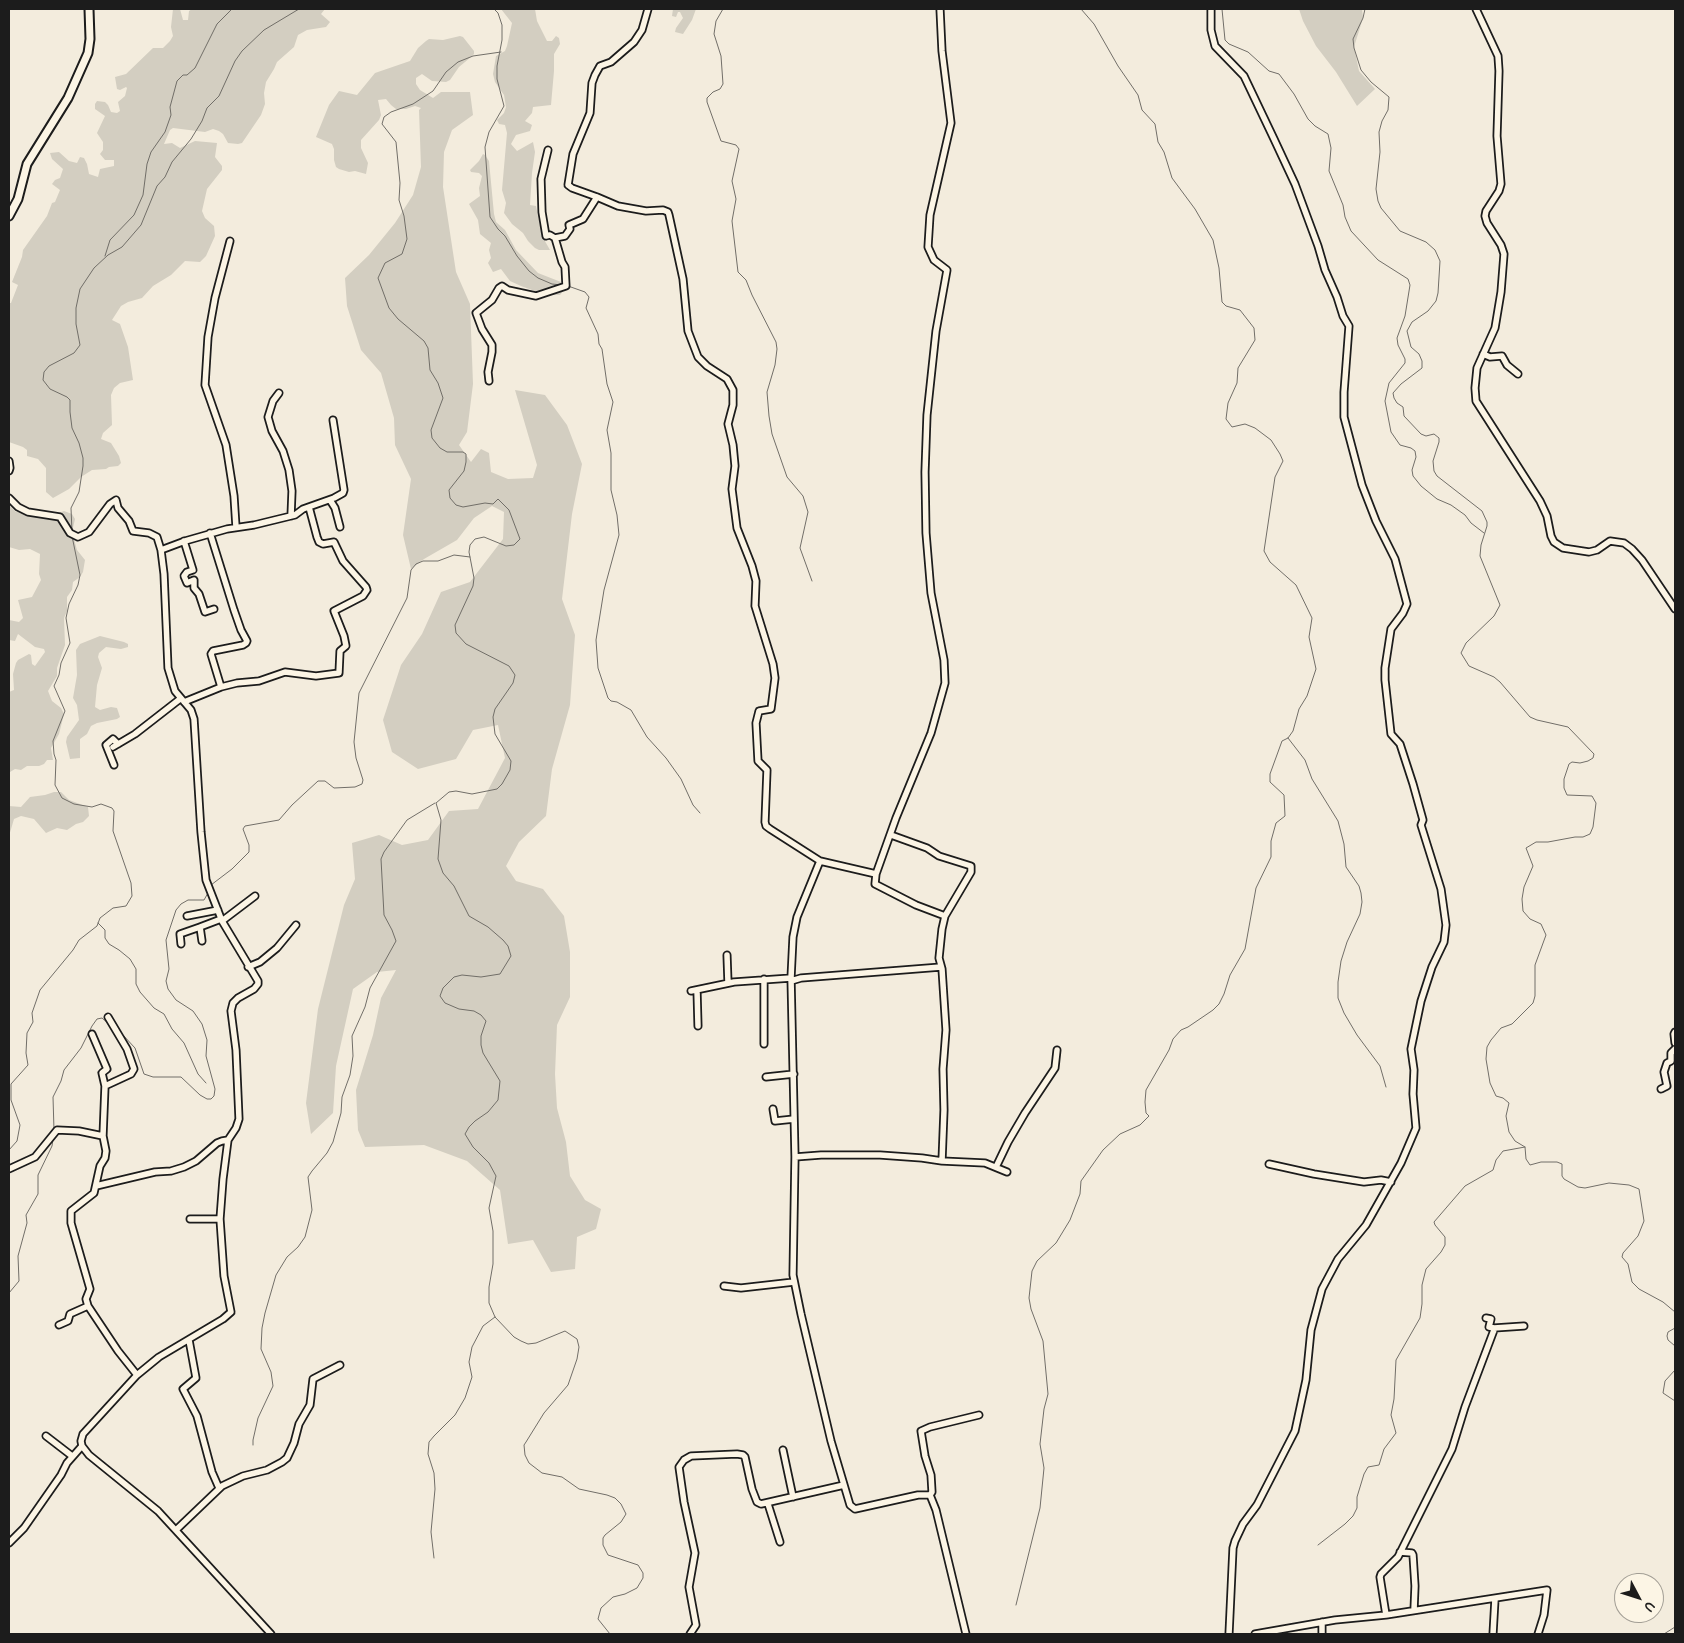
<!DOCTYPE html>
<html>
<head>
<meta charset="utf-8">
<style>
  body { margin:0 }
  #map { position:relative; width:1684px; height:1643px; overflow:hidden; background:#f3ecdd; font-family:"Patrick Hand",sans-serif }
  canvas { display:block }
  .frame { position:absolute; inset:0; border:10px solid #1c1c1c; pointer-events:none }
  .north { position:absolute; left:1614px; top:1573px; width:50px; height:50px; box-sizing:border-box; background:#fcf5e5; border:1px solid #a29e95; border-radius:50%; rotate:130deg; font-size:14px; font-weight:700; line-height:20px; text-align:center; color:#1c1c1c }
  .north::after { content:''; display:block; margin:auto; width:18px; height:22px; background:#1c1c1c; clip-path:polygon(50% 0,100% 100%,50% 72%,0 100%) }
</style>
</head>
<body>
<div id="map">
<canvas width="1684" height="1643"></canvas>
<div class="frame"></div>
<div class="north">U</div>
</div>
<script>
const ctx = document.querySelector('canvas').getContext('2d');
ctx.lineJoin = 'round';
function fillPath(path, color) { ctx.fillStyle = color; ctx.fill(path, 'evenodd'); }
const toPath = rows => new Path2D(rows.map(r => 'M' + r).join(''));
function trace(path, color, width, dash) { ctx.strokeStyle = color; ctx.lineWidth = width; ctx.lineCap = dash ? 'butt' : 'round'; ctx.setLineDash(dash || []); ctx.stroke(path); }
const green = toPath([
  [173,9,180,9,183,20,188,20,189,11,192,9,325,9,321,14,330,22,326,27,307,30,298,35,294,47,277,62,274,69,266,82,264,93,265,104,261,115,242,143,238,144,228,143,223,134,219,131,213,129,205,132,173,128,170,130,164,144,172,143,180,148,195,141,217,143,215,157,222,166,222,170,207,189,202,211,205,218,214,226,215,236,206,256,200,262,185,261,171,275,153,286,142,298,128,302,121,306,112,320,120,324,128,347,133,380,120,383,114,388,111,395,112,425,103,433,101,439,111,443,119,456,121,463,118,466,109,467,106,469,92,470,81,477,69,489,53,498,46,492,46,468,38,459,27,456,27,450,23,447,9,442,9,303,11,303,18,285,12,282,22,257,23,250,47,216,52,203,55,202,60,190,52,184,55,180,60,178,63,169,52,159,50,153,59,152,69,161,77,163,80,157,84,158,87,164,89,174,98,177,100,169,114,166,114,160,105,160,100,154,103,150,103,142,97,133,105,116,95,109,95,104,97,101,105,102,108,105,111,112,117,113,120,111,118,102,125,96,127,88,126,87,120,90,117,89,115,77,126,74,153,48,163,48,170,41,173,36,171,27],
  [501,9,535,9,537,21,547,41,552,41,556,36,559,38,560,44,554,54,554,71,551,105,533,107,532,113,525,121,532,125,530,131,516,135,511,144,517,151,533,142,535,152,532,173,530,205,536,206,542,236,550,250,539,250,535,248,528,241,523,233,512,224,504,213,506,203,502,190,507,133,505,125,499,124,497,120,504,113,506,107,504,95,495,82,493,74,496,56,505,51,507,46,512,23],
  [673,9,696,9,692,20,683,34,675,32,676,28,683,18,680,12,678,12,676,17,672,16],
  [1299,9,1362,9,1363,18,1354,47,1359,71,1375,89,1357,106,1336,72,1316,46,1303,21],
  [460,36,463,37,474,51,474,54,471,57,459,67,450,80,446,82,432,81,422,74,416,78,416,84,420,90,433,98,441,92,470,92,473,115,452,130,444,152,443,187,456,272,470,304,473,384,467,432,459,445,471,462,481,449,489,453,491,472,508,479,533,478,537,465,515,390,545,395,567,425,582,464,572,514,562,599,575,635,570,705,552,769,546,816,519,842,506,866,516,881,543,889,564,916,570,952,570,997,557,1025,555,1074,557,1108,566,1142,570,1176,585,1200,601,1209,596,1229,577,1237,575,1269,551,1272,533,1240,508,1244,500,1190,467,1161,424,1145,365,1147,358,1130,356,1090,373,1035,381,998,396,970,377,972,353,989,336,1066,333,1113,311,1134,306,1103,318,1009,344,905,355,879,352,843,379,835,402,845,428,840,449,811,478,809,505,758,498,725,473,730,456,759,418,769,392,752,383,720,401,665,422,634,441,592,470,582,503,539,504,512,492,506,474,518,457,540,424,559,411,569,403,535,411,479,395,445,394,418,381,373,361,350,347,306,345,278,369,255,395,223,413,195,421,167,419,110,421,108,415,106,406,109,396,109,391,105,386,99,378,100,381,115,379,120,361,140,361,148,368,163,366,174,355,171,349,172,339,169,336,167,334,160,334,149,332,144,316,137,329,105,339,91,357,95,375,73,410,61,418,48,426,41,429,39,443,40],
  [483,154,485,155,489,161,494,214,496,222,505,230,516,250,538,273,561,282,564,290,560,295,546,295,521,286,510,281,501,269,493,272,488,263,491,258,489,250,491,243,480,234,478,220,469,204,480,196,479,188,482,176,479,173,471,172,470,170,479,161],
  [9,505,16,512,22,510,56,514,64,511,72,514,75,519,72,532,77,550,85,560,83,572,80,577,73,582,72,590,67,597,67,611,64,618,65,645,57,668,57,676,48,691,52,701,61,708,64,714,59,734,51,748,53,760,47,760,44,764,39,766,27,766,21,770,15,769,10,772,9,692,14,690,13,674,16,663,18,660,29,654,31,655,32,664,35,666,45,652,44,649,35,647,18,634,15,641,9,640,9,620,19,622,23,618,18,600,32,597,41,580,39,574,40,554,30,549,19,550,9,547],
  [100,636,124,642,128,644,128,647,121,649,106,647,99,653,98,657,102,668,97,685,95,707,100,710,111,707,117,708,120,717,117,719,97,723,91,726,87,734,80,739,80,758,70,759,66,742,67,737,79,720,77,705,73,698,77,675,76,650,80,644],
  [54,792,61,792,69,800,88,807,89,816,83,822,76,824,67,830,57,828,46,833,34,819,21,816,14,819,9,836,9,806,21,807,30,797,45,795]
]);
const stream = toPath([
  [494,9,498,13,502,25,502,40,497,66,497,79,504,106,489,132,485,147,490,217,498,229,505,236,517,256,529,271,538,278,552,284,561,285],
  [723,9,716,21,714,34,721,56,723,84,720,89,713,92,707,98,707,102,721,141,736,145,739,149,732,181,736,199,732,221,738,272,746,280,752,295,776,342,777,349,775,365,767,392,769,416,772,434,787,477,803,496,808,512,800,548,812,581],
  [1222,9,1225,40,1229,44,1248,52,1269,71,1279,74,1294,94,1308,119,1315,126,1328,134,1331,148,1329,171,1343,205,1345,217,1351,231,1378,260,1408,279,1410,285,1405,316,1397,338,1398,345,1405,359,1405,363,1389,383,1385,401,1391,432,1400,445,1411,448,1415,451,1416,457,1412,470,1413,476,1421,486,1437,499,1451,505,1465,515,1471,523,1484,533],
  [1365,9,1363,18,1353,39,1354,48,1361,70,1371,82,1389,97,1388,110,1382,121,1379,132,1380,152,1376,189,1378,201,1381,208,1400,231,1426,242,1435,250,1440,261,1438,293,1436,301,1428,311,1412,322,1407,331,1411,347,1419,354,1422,361,1422,368,1401,384,1393,393,1394,398,1397,403,1403,407,1404,416,1421,434,1426,436,1434,434,1439,438,1439,442,1433,461,1434,471,1437,476,1482,511,1487,522,1487,526,1481,545,1480,556,1500,605,1494,616,1466,643,1461,653,1469,666,1494,677,1500,682,1530,717,1537,720,1568,727,1594,754,1593,758,1588,761,1580,763,1572,762,1569,764,1564,779,1564,788,1567,795,1592,796,1596,803,1593,827,1590,834,1583,837,1575,837,1548,842,1536,842,1526,848,1533,866,1524,887,1522,899,1523,911,1530,919,1541,924,1546,935,1535,965,1535,996,1533,1003,1512,1024,1501,1028,1491,1040,1487,1047,1486,1059,1490,1083,1496,1096,1503,1098,1509,1103,1506,1116,1509,1132,1515,1141,1525,1147,1526,1159,1530,1165,1541,1162,1557,1162,1562,1164,1562,1176,1564,1179,1578,1187,1585,1188,1609,1183,1629,1185,1639,1189,1644,1221,1638,1236,1623,1253,1622,1257,1628,1264,1632,1282,1639,1289,1663,1302,1675,1312],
  [501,52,473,56,458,62,446,72,433,91,413,104,391,112,384,117,382,124,396,142,400,183,399,200,404,216,407,239,402,254,385,263,378,278,389,308,398,319,424,341,428,348,430,370,438,383,443,398,431,430,432,438,440,448,447,452,463,452,466,454,466,462,464,471,449,490,450,498,456,505,463,507,485,503,493,504,498,499,509,510,520,539,514,545,506,546,484,537,475,539,470,545,469,552,474,578,473,586,455,625,456,633,466,644,509,666,515,675,513,683,495,709,493,717,495,734,511,761,510,770,502,784,497,789,472,794,456,791,449,792,436,803,441,820,438,859,443,873,454,886,469,916,488,927,503,940,508,946,511,956,500,974,481,977,462,975,454,977,443,988,440,996,445,1003,459,1009,474,1011,481,1015,486,1021,481,1036,481,1045,483,1053,500,1081,498,1100,488,1112,475,1121,469,1127,465,1134,473,1147,489,1163,496,1176,489,1208,493,1231,493,1264,489,1287,489,1303,495,1317,514,1337,521,1341,528,1344,536,1343,565,1331,577,1339,579,1347,577,1359,568,1385,544,1413,526,1442,524,1445,525,1455,529,1463,542,1473,562,1477,579,1489,607,1495,615,1498,621,1504,626,1514,621,1522,605,1535,603,1538,603,1545,608,1555,638,1565,643,1573,643,1578,637,1588,625,1594,613,1597,601,1608,598,1619,610,1634],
  [105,256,110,240,134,215,143,195,147,164,151,152,165,132,171,115,170,107,177,81,183,75,187,75,195,68,217,24,232,9],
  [568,286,585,292,589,297,586,308,598,334,599,344,602,349,607,384,613,402,607,430,611,453,611,490,617,515,619,535,604,590,596,640,598,668,608,698,611,701,617,702,631,710,647,737,666,758,681,779,693,805,700,813],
  [72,532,71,508,79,492,83,466,83,458,79,443,72,428,70,412,70,400,67,397,50,389,43,380,44,372,49,366,74,353,80,345,76,324,76,308,80,289,94,268,108,255,122,247,141,225,157,186,165,177,172,162,191,139,202,121,207,108,219,96,235,61,242,51,264,30,299,9],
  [1288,738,1305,760,1312,779,1338,821,1344,844,1346,867,1359,886,1361,893,1362,902,1360,914,1347,942,1341,961,1338,982,1338,998,1344,1013,1357,1035,1380,1066,1386,1087],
  [211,885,232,869,249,852,249,845,243,829,245,826,279,820,292,805,318,781,325,781,334,788,355,787,362,784,363,780,356,758,354,742,359,693,407,598,411,570,416,564,423,561,438,561,454,555,470,557],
  [98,923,105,930,105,938,109,944,119,950,130,959,136,969,136,984,140,992,154,1008,164,1014,172,1029,184,1043,198,1074,206,1083],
  [122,1034,135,1048,144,1074,153,1077,181,1077,200,1095,207,1099,211,1099,214,1096,215,1089,206,1056,207,1040,202,1024,193,1011,176,1000,168,989,166,981,169,969,166,940,176,910,181,904,188,900,204,900,208,893],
  [54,1130,53,1097,61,1081,64,1070,81,1048,92,1026,97,1019,102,1018,109,1024],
  [9,1150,17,1141,20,1125,11,1100,11,1084,28,1065,26,1053,27,1033,33,1022,32,1013,40,990,73,950,79,940,97,926,100,918,113,908,126,906,132,896,131,883,113,831,114,811,112,808,101,804,92,807,74,804,62,798,55,785,56,760,54,754,53,741,65,711,54,686,59,675,61,663,70,643,66,618,69,604,78,585,80,575,72,536],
  [9,1293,19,1281,18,1256,27,1223,26,1215,38,1194,38,1175,52,1146,53,1139],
  [1675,1328,1668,1332,1667,1336,1668,1340,1675,1346],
  [1675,1370,1665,1381,1663,1393,1675,1401],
  [253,1445,253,1440,258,1418,273,1386,271,1372,261,1349,262,1328,265,1313,276,1275,287,1257,298,1247,305,1237,312,1210,308,1177,312,1171,327,1153,333,1142,341,1113,342,1097,350,1075,353,1056,352,1036,365,1007,370,988,396,941,392,930,384,915,381,859,384,852,407,820,435,803],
  [1318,1545,1345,1524,1353,1516,1357,1508,1357,1497,1364,1474,1368,1467,1379,1465,1384,1449,1396,1433,1391,1415,1394,1399,1396,1360,1420,1318,1422,1304,1422,1285,1426,1269,1441,1252,1445,1245,1445,1237,1435,1225,1434,1222,1465,1186,1493,1170,1496,1160,1503,1151,1525,1147],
  [434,1558,431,1532,435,1489,434,1473,428,1454,429,1442,434,1436,455,1415,465,1398,472,1377,469,1362,472,1347,483,1326,495,1317],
  [1016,1605,1040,1508,1044,1468,1040,1444,1044,1409,1048,1394,1043,1341,1031,1309,1029,1298,1032,1271,1037,1261,1056,1243,1070,1220,1080,1194,1081,1181,1103,1150,1120,1134,1140,1125,1149,1116,1146,1113,1145,1102,1146,1090,1169,1050,1173,1039,1181,1030,1188,1027,1213,1010,1219,1004,1224,994,1230,975,1245,949,1256,888,1271,857,1271,841,1276,823,1285,816,1284,795,1270,782,1270,774,1282,741,1288,738,1293,731,1299,709,1307,696,1316,669,1309,637,1312,618,1296,585,1270,562,1264,551,1275,477,1283,461,1280,454,1271,440,1255,428,1245,424,1232,427,1226,419,1228,403,1237,383,1238,368,1255,340,1254,328,1240,310,1226,306,1222,302,1219,268,1213,240,1195,209,1172,178,1164,152,1158,142,1155,124,1142,110,1138,95,1118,66,1094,24,1081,9],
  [1664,1634,1675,1627]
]);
const minor = toPath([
  [648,9,642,30,634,42,611,62,600,66,595,75,592,83,590,113,573,154,568,185,572,188,597,197,618,206,646,211,663,210,668,212,669,215,683,279,688,331,698,357,707,366,727,379,733,390,733,405,728,424,733,445,735,466,732,489,737,528,752,566,756,581,755,606,773,664,775,678,771,709,759,711,756,723,758,761,767,770,765,822,766,826,770,829,820,861],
  [940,9,942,51,951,123,930,215,928,247,934,260,947,270,936,331,927,415,925,472,926,533,931,593,944,660,945,683,931,733,896,818,876,874,820,861,797,917,793,937,791,978,795,1157,793,1275,801,1314,831,1441,850,1505,855,1509,918,1495,930,1495,936,1510,966,1634],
  [1211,9,1211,30,1215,46,1244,76,1274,139,1295,184,1318,246,1325,270,1337,297,1343,316,1349,326,1344,392,1344,417,1362,485,1376,521,1395,559,1407,604,1403,613,1391,629,1385,668,1385,680,1391,734,1400,744,1413,784,1423,820,1421,825,1441,889,1446,925,1444,942,1432,967,1421,1001,1411,1049,1414,1070,1413,1094,1416,1128,1401,1163,1366,1225,1338,1259,1322,1289,1311,1330,1306,1380,1295,1431,1257,1505,1243,1524,1235,1541,1233,1548,1229,1634],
  [1476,9,1498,56,1499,71,1497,136,1501,184,1499,191,1486,211,1485,216,1487,223,1501,245,1504,254,1501,292,1495,328,1477,368,1475,388,1476,401,1540,501,1547,516,1551,536,1554,542,1563,548,1589,552,1597,550,1610,541,1624,543,1632,549,1642,560,1675,609],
  [548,150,541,179,542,212,546,236,550,235,555,238,565,236,570,229,569,225,583,219,597,197],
  [230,241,215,298,208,337,205,385,226,445,234,496,236,527],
  [1483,354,1490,357,1502,356,1507,365,1518,374],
  [489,381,488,372,492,352,492,345,482,329,476,313,492,300,499,288,502,286,508,290,536,296,566,286,565,267,562,262,555,238],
  [279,393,273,401,268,417,272,431,283,451,289,470,292,491,291,516],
  [9,461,10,468,9,471],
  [9,498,18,507,28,512,60,517,70,533,78,537,89,532,110,504,116,500,118,508,129,521,133,531,149,533,157,537,161,550,164,574,168,668,175,691,191,710,194,719,201,832,206,880,222,921,258,981,258,984,254,989,238,998,233,1003,231,1011,236,1050,239,1119,236,1128,228,1140,223,1179,220,1219,224,1276,231,1312,223,1319,159,1357,137,1375,83,1434,81,1441,82,1446,89,1455,158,1511,271,1634],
  [330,500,335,508,340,527],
  [210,533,234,610,241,630,247,641,246,643,243,645,213,651,211,654,221,687],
  [184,541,193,570,187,572,184,576,187,583,194,580,194,588,199,594,205,612,214,609],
  [161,550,185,541,227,529,254,525,295,515,303,509,334,498,343,493,344,490,333,420],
  [184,702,221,687,237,683,259,681,285,672,316,676,339,673,340,651,346,646,344,636,334,611,363,596,367,590,366,587,343,561,334,542,323,544,319,542,317,537,309,507],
  [113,747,135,734,180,699],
  [114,765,106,745,113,739,118,744],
  [891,835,927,848,939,856,971,866,971,872,945,916,942,929,939,958,942,969,946,1030,943,1069,944,1110,942,1161,985,1163,1007,1172],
  [876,874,875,884,916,905,945,916],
  [187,916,218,910],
  [222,921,255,896],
  [202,941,200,927,221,919],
  [181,944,180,934,200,927],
  [727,955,728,983],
  [248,967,260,962,277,948,296,925],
  [791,981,801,978,941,967],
  [697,990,698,1026],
  [691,991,734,982,791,978],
  [1675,1032,1674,1034,1675,1043],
  [92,1034,107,1069,102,1073,105,1086,103,1136],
  [764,1044,764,979],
  [766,1077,794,1074],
  [105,1086,131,1074,134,1069,127,1049,108,1017],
  [1661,1089,1667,1086,1664,1072,1667,1063,1671,1061,1671,1053,1675,1049],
  [773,1109,775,1121,794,1119],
  [795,1157,821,1155,880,1155,922,1158,942,1161],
  [1269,1164,1314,1174,1364,1182,1381,1180,1391,1182],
  [996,1167,1008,1142,1025,1113,1055,1068,1057,1050],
  [9,1169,35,1157,57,1130,79,1131,103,1136,106,1151,105,1158,100,1166,94,1193,71,1211,71,1223,90,1289,86,1299,88,1306,118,1351,137,1375],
  [96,1186,155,1172,171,1171,184,1167,196,1161,217,1143,222,1141,228,1140],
  [190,1219,220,1219],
  [724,1286,741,1288,794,1282],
  [59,1325,68,1321,70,1314,88,1306],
  [1494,1328,1524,1326],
  [189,1340,196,1378,183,1389,197,1416,212,1472,219,1488],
  [46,1436,72,1456],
  [783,1450,793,1497],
  [930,1495,932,1492,931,1475,925,1456,921,1431,930,1427,979,1415],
  [768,1504,780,1542],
  [176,1530,222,1486,243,1476,267,1470,282,1462,287,1458,294,1443,299,1424,310,1405,313,1379,340,1365],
  [9,1543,24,1528,61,1475,67,1463,82,1446],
  [1400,1552,1412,1553,1413,1555,1415,1586,1414,1610],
  [1386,1615,1380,1577,1381,1574,1398,1557,1452,1449,1465,1407,1494,1330,1494,1328,1489,1327,1491,1319,1486,1318],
  [690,1634,696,1625,689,1587,695,1553,684,1502,679,1467,684,1460,691,1456,737,1454,743,1455,745,1457,752,1489,757,1502,761,1504,844,1485],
  [1255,1634,1335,1620,1386,1615,1547,1590,1544,1615,1538,1634],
  [1322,1634,1322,1622],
  [1493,1634,1495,1599]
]);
const major = toPath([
  [9,216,18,199,27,164,68,98,88,53,90,39,89,9]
]);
fillPath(green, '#d3cec1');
trace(stream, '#716e68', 1);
trace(minor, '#1c1c1c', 9);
trace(major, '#1c1c1c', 11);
trace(minor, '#fcf5e5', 5.5);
trace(major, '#fcf5e5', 7);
</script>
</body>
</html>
